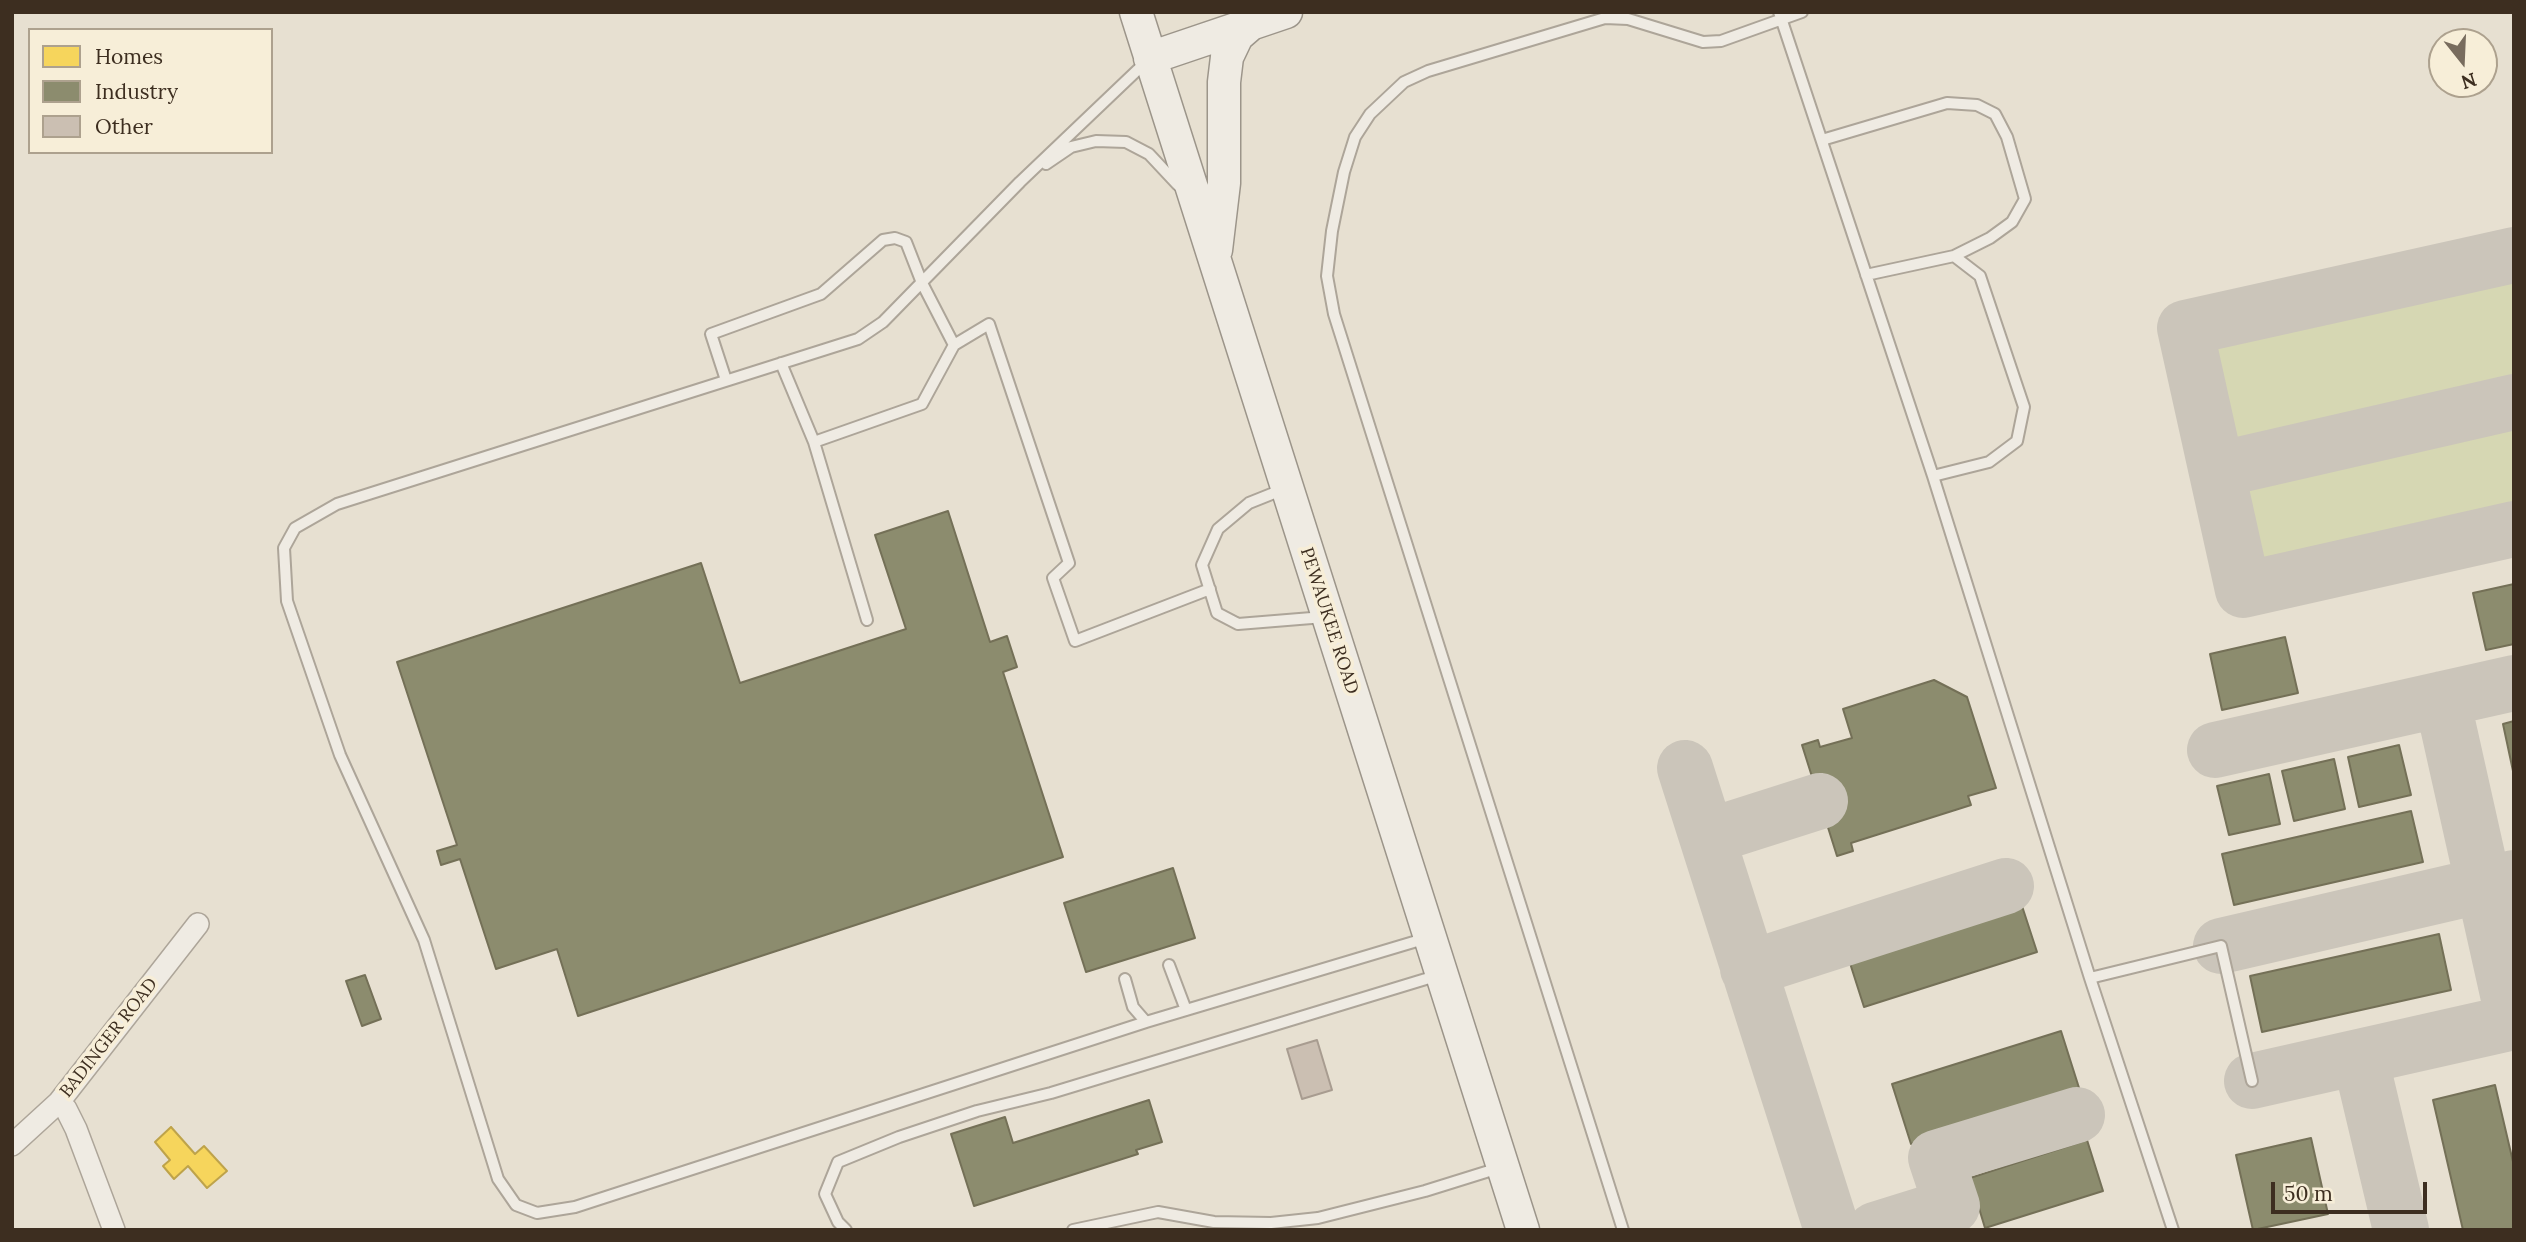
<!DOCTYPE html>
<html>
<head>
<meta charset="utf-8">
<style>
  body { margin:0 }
  #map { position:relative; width:2526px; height:1242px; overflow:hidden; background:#e7e0d1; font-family:Lora,serif }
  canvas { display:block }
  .frame { position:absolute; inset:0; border:14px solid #3d2e20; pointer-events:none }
  .legend { position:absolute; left:28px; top:28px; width:245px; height:126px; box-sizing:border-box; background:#f7eed8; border:2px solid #ada18e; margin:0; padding:9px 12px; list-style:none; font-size:21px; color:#3d2e20 }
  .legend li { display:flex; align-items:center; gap:14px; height:35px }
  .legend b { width:35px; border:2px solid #ada18e }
  .north { position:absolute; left:2428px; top:28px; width:70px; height:70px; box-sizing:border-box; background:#f7eed8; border:2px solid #ada18e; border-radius:50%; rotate:162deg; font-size:19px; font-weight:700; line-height:28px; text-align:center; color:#3d2e20 }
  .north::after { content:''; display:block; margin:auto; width:24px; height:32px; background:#786c5e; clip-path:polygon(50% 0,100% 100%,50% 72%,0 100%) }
  .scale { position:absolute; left:2271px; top:1182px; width:156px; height:32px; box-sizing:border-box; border:4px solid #3d2e20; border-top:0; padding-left:9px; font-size:21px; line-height:24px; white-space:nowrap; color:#3d2e20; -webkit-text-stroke:5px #f7eed8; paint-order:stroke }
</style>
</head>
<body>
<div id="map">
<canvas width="2526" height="1242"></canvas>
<div class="frame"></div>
<ul class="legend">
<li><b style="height:19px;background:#f6d55c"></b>Homes</li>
<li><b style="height:19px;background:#8c8c6e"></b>Industry</li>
<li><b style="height:19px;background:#cbbfb2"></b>Other</li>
</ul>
<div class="north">N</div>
<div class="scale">50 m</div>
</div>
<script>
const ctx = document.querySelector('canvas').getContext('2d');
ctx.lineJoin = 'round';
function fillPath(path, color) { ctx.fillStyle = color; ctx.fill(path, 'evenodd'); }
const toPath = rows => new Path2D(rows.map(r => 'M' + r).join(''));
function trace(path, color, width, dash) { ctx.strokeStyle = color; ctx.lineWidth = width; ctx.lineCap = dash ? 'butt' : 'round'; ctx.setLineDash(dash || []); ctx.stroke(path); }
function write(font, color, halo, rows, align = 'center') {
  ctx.font = font + ' Lora,serif'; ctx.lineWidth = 7; ctx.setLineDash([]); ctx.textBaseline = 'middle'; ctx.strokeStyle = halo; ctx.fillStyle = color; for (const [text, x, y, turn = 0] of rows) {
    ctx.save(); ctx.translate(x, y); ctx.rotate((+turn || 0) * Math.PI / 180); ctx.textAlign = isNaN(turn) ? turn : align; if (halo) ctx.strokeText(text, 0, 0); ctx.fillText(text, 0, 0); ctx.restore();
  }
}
const green = toPath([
  [2514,272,2514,390,2243,452,2233,449,2220,434,2205,363,2206,353,2213,345,2223,339],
  [2514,415,2514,517,2270,573,2253,563,2235,496,2243,479]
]);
const homes = toPath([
  [171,1127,195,1154,204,1146,227,1171,207,1188,188,1166,174,1179,163,1166,170,1160,155,1142,171,1127]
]);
const industry = toPath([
  [948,511,990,642,1007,636,1017,667,1003,672,1063,857,578,1016,557,949,496,969,460,859,441,865,437,851,457,845,397,662,701,563,740,683,906,629,875,535,948,511],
  [2514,584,2514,644,2486,650,2473,593,2514,584],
  [2285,637,2298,693,2222,710,2210,654,2285,637],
  [1934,680,1967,697,1996,788,1968,796,1971,805,1851,843,1853,851,1837,856,1802,745,1818,740,1820,747,1852,738,1843,709,1934,680],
  [2514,721,2514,771,2513,771,2503,724,2514,721],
  [2399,745,2411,795,2359,807,2348,757,2399,745],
  [2334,759,2345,809,2294,821,2282,771,2334,759],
  [2269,774,2280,824,2229,835,2217,786,2269,774],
  [2411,811,2423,862,2234,905,2222,854,2411,811],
  [1173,868,1195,938,1086,972,1064,903,1173,868],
  [2022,906,2037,952,1864,1007,1849,960,2022,906],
  [2439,934,2451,990,2262,1032,2250,976,2439,934],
  [365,975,381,1019,362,1026,346,981,365,975],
  [2061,1031,2080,1091,1911,1144,1892,1084,2061,1031],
  [2495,1085,2514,1166,2514,1230,2463,1230,2433,1100,2495,1085],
  [1149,1100,1162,1142,1136,1150,1138,1154,974,1206,951,1134,1005,1117,1013,1143,1149,1100],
  [2311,1138,2328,1214,2253,1230,2236,1155,2311,1138],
  [2087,1140,2103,1191,1985,1228,1970,1178,2087,1140]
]);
const taxiway = toPath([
  [2514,255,2185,328,2243,590,2514,529],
  [2217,470,2514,402],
  [2442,699,2514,1021],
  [2215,750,2514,683],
  [1685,768,1832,1230],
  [1707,837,1820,801],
  [2221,946,2514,878],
  [1748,969,2006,886],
  [2360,1057,2401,1230],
  [2252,1081,2514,1022],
  [1875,1230,1952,1206,1936,1158,2077,1115]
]);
const building = toPath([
  [1317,1040,1332,1090,1302,1099,1287,1049,1317,1040]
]);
const lane = toPath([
  [1779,12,1933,476,2090,978,2173,1230],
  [1822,140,1947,103,1977,105,1995,114,2007,137,2025,199,2012,222,1990,238,1954,256,1866,275],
  [1046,164,1071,147,1096,141,1126,142,1149,154,1178,185],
  [781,363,814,442,922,404,954,345],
  [726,380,711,334,821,294,883,240,895,238,906,242,922,283,954,345,989,324,1069,563,1053,578,1075,641,1210,589],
  [814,442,867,620],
  [1933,476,1989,462,2017,441,2024,407,1980,276,1954,256],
  [1284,489,1249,503,1218,529,1202,565,1217,613,1238,624,1324,617],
  [1169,965,1186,1010],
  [2090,978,2221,946,2252,1081],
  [1125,979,1133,1007,1146,1022,1427,938],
  [1146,1022,575,1207,537,1213,516,1205,498,1179,424,940,340,755,287,601,284,548,295,528,337,504,858,339,883,322,1020,182,1148,60],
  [846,1230,838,1222,825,1194,838,1162,899,1137,977,1111,1051,1093,1439,975],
  [1073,1230,1158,1212,1214,1222,1271,1223,1318,1218,1425,1191,1502,1167],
  [1623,1230,1334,314,1327,276,1332,231,1344,172,1355,137,1370,114,1404,82,1428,71,1605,18,1628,19,1703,42,1721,41,1802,12]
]);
const street = toPath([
  [59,1102,66,1109,76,1129,114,1230],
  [12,1145,59,1102,198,924]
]);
const secondary = toPath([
  [1136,12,1523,1230],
  [1150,58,1286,12],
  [1216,250,1224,183,1224,82,1227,57,1237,36,1252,23]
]);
const streetNames = [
  ["PEWAUKEE ROAD",1329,621,72],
  ["BADINGER ROAD",109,1038,-52]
];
fillPath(green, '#d6d7b3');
fillPath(homes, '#f6d55c');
trace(homes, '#bea34a', 2);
fillPath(industry, '#8c8c6e');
trace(industry, '#747057', 2);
trace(taxiway, '#cbc5ba', 56);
fillPath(building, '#cbbfb2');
trace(building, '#a89c90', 2);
trace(lane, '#ada599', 14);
trace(street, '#ada599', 24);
trace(secondary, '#9c958a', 35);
trace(lane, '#efebe3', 10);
trace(street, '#efebe3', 21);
trace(secondary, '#efebe3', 32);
write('18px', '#3d2e20', '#f7eed8', streetNames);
</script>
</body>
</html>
